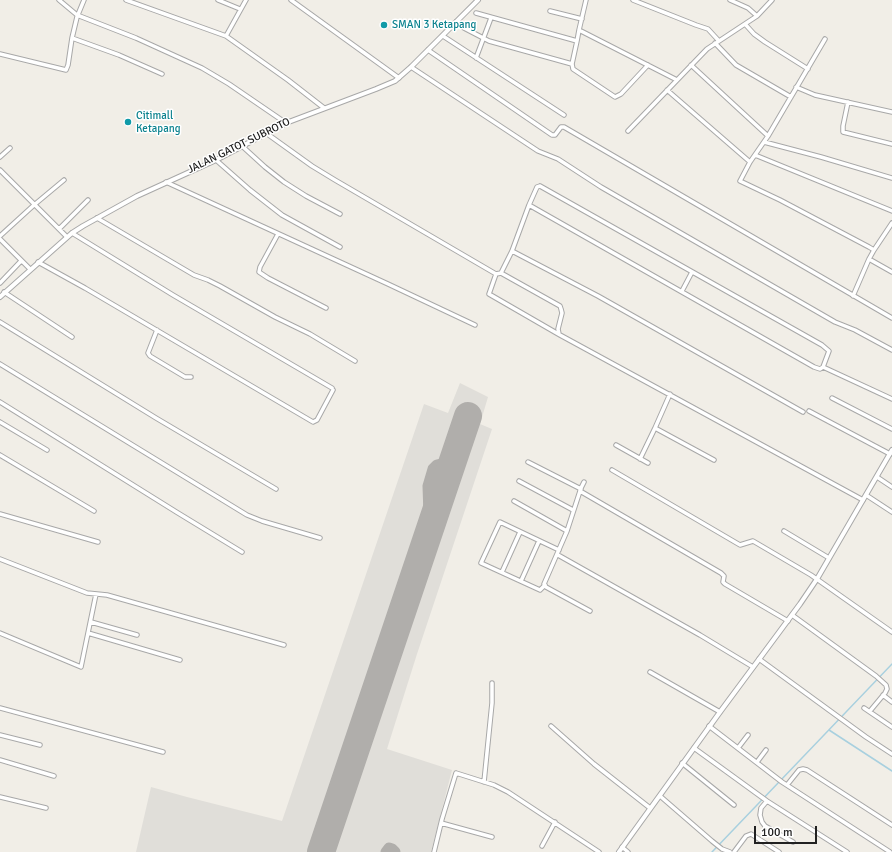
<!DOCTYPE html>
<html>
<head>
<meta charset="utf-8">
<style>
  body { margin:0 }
  #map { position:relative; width:892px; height:852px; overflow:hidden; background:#f1eee7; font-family:Signika,sans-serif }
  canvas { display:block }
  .scale { position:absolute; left:754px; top:826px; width:63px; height:18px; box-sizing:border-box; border:2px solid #212121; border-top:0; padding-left:5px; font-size:12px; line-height:14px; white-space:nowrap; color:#212121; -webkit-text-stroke:3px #fff; paint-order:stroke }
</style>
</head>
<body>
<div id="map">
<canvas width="892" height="852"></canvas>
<div class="scale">100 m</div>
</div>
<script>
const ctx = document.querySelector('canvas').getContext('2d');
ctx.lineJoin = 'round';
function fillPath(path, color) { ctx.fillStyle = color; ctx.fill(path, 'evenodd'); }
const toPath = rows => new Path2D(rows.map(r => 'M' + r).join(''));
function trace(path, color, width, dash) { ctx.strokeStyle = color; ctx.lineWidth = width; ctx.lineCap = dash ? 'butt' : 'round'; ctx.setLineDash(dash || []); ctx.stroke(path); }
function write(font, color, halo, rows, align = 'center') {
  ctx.font = font + ' Signika,sans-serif'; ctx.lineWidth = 3; ctx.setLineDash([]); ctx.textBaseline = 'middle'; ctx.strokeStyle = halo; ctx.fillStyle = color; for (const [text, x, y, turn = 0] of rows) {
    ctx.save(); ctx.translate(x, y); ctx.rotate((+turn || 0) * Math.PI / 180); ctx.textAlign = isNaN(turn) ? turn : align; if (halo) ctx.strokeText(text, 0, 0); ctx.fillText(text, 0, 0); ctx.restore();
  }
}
const airport = toPath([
  [460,383,488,397,480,424,492,429,417,654,387,749,452,770,431,852,136,852,151,787,187,797,282,821,424,404,448,413]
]);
const stream = toPath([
  [829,730,892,771],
  [712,852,892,664]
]);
const taxiway = toPath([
  [428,536,429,515,428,486,433,469,437,465,441,464,451,467],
  [323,848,326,852],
  [386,852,389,848,392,849,395,852]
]);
const runway = toPath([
  [321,852,468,416]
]);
const minor = toPath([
  [59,0,77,15,136,38,202,68,229,84,286,123],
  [84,0,77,17,72,38,119,55,162,74],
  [126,0,226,36,288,80,324,108],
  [218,0,240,9],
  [291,0,399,78],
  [586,0,579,30,677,80],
  [633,0,696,25,708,29,719,41],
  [730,0,748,8,757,16],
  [550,11,582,19],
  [476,13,577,41,572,64,573,69,615,97,621,94,648,65],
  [456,22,462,26],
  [745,24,754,34,765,42,808,69],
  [464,28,489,41,572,64],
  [226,36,246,0],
  [443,36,564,115],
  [577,41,579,30],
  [715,43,736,65,791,97],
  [428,50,552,135,555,135,561,127,564,127,892,318],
  [0,54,66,70,68,65,72,38],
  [476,58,491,18],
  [691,65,768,136,750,162,740,181,780,200,869,247,874,250,869,259],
  [411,67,538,151,558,159,601,187,835,322,855,330,892,350],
  [796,87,815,95,892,112],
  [667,90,750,162],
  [848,102,843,126,843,132,892,144],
  [628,131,707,49,757,16,772,0],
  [266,133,312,166,335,180,496,274,501,273,560,306,561,309,562,313,558,329,559,334],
  [768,136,825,39],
  [764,142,821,157,892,178],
  [242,146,265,167,284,182,306,196,340,214],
  [755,155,892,211],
  [0,157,10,148],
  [216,160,250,190,282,215,340,247],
  [0,170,67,237],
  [166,182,388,284,475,325],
  [540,186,822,345,829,351,823,367,820,369,814,367,529,205,537,187,540,186],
  [97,218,194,275,208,280,220,286,275,317,310,334,355,361],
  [59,229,88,200],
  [72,233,173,295,332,388],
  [278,234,260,267,259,272,268,278,326,308],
  [0,236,34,205,64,180],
  [0,239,30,269],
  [874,250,892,223],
  [512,251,598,296,803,412],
  [38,262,85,288,313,422,317,420,333,390],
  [501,273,512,251,529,205],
  [496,274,489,294,560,335,863,500],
  [0,283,21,261],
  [682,291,692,272],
  [4,292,72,337],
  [853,296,869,259,892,272],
  [0,322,156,418,276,489],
  [157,330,148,353,150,356,185,377,191,377],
  [0,364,247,515,262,521,320,538],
  [823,367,892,399],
  [670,394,655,428,714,460],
  [832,398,892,429],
  [0,402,178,513,242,552],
  [809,411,890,454],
  [0,422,47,450],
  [616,445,648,463],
  [0,455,94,511],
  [640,459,655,428],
  [528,462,581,489],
  [612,470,740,545,753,541,811,575,892,632],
  [877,477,892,487],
  [519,481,573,510],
  [580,490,584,482],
  [866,495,892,512],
  [514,501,567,531],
  [0,514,98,542],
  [784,531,829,558],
  [558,555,700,635,753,667],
  [0,559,87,593,107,595,284,645],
  [502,572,520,532],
  [521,581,539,541],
  [545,585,540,590,481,563,500,522,559,550],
  [590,611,546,587,544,584,567,531,580,491,721,573,724,576,723,582,725,584,788,621],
  [792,615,876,676,886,685,887,689,885,693,870,711],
  [91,622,137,635],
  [0,633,81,667,96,594],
  [88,633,180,660],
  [759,659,866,737,892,754],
  [650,672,720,712],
  [883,695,892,702],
  [0,708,163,752],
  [864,708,892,727],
  [551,726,594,764,650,808],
  [709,726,782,782,890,852],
  [0,735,40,745],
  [694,748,767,801,847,852],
  [738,748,748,735],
  [0,760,54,776],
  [757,762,766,750],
  [682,763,734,805],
  [484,782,492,703,492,683],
  [787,785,799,770,803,769,807,770,892,825],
  [660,796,712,841,722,849,730,852],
  [0,797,46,808],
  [767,801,761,808,760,815,762,822,765,826,793,842],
  [441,823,492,837],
  [542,846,555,822],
  [622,847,628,852],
  [434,852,442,819,456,773,494,785,508,792,599,852],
  [734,852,746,836,751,834,779,852]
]);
const tertiary = toPath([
  [0,297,72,233,83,226,137,196,216,160,286,123,376,89,395,81,411,67,478,0],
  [619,852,720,712,800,604,817,579,892,450]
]);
const markers = [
  [384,25,4,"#0f9aa8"],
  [128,122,4,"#0f9aa8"]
];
const cultureNames = [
  ["SMAN 3 Ketapang",392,25],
  ["Citimall",136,116],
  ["Ketapang",136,129]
];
const streetNames = [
  ["JALAN GATOT SUBROTO",239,146,-26]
];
fillPath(airport, '#e0ded9');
trace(stream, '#a8d0df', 1.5);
trace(taxiway, '#b0aeab', 11);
trace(runway, '#b0aeab', 28);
trace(minor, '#a8a8a8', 5.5);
trace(tertiary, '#a8a8a8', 6);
trace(minor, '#fff', 3.5);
trace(tertiary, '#fff', 4);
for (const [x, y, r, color] of markers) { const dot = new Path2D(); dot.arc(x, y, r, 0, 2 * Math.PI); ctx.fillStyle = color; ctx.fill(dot); trace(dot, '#fff', 1.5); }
write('11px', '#0d838f', '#fff', cultureNames, 'left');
write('11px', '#212121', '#fff', streetNames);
</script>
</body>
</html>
